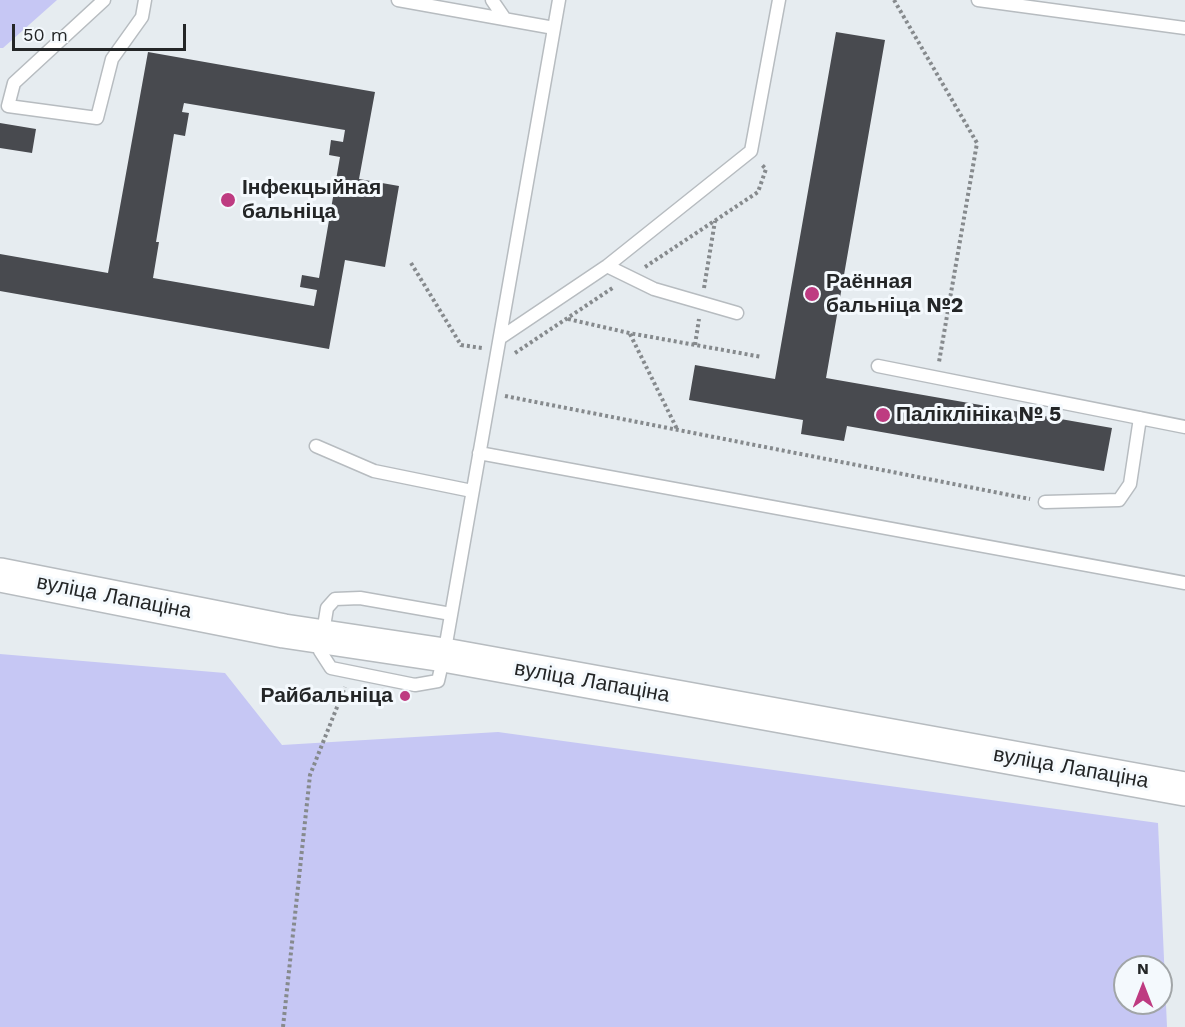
<!DOCTYPE html>
<html>
<head>
<meta charset="utf-8">
<style>
  body { margin:0 }
  #map { position:relative; width:1185px; height:1027px; overflow:hidden; background:#e6ecf0; font-family:"Work Sans",sans-serif }
  canvas { display:block }
  .north { position:absolute; left:1113px; top:955px; width:60px; height:60px; box-sizing:border-box; background:#f4f9fd; border:2px solid #a1a5a7; border-radius:50%; rotate:0deg; font-size:16px; font-weight:700; line-height:24px; text-align:center; color:#242627 }
  .north::after { content:''; display:block; margin:auto; width:21px; height:27px; background:#be3b81; clip-path:polygon(50% 0,100% 100%,50% 72%,0 100%) }
  .scale { position:absolute; left:12px; top:24px; width:174px; height:27px; box-sizing:border-box; border:3px solid #242627; border-top:0; padding-left:8px; font-size:18px; line-height:21px; white-space:nowrap; color:#242627; -webkit-text-stroke:4px #f4f9fd; paint-order:stroke }
</style>
</head>
<body>
<div id="map">
<canvas width="1185" height="1027"></canvas>
<div class="north">N</div>
<div class="scale">50 m</div>
</div>
<script>
const ctx = document.querySelector('canvas').getContext('2d');
ctx.lineJoin = 'round';
function fillPath(path, color) { ctx.fillStyle = color; ctx.fill(path, 'evenodd'); }
const toPath = rows => new Path2D(rows.map(r => 'M' + r).join(''));
function trace(path, color, width, dash) { ctx.strokeStyle = color; ctx.lineWidth = width; ctx.lineCap = dash ? 'butt' : 'round'; ctx.setLineDash(dash || []); ctx.stroke(path); }
function write(font, color, halo, rows, align = 'center') {
  ctx.font = font + ' "Work Sans",sans-serif'; ctx.lineWidth = 6; ctx.setLineDash([]); ctx.textBaseline = 'middle'; ctx.strokeStyle = halo; ctx.fillStyle = color; for (const [text, x, y, turn = 0] of rows) {
    ctx.save(); ctx.translate(x, y); ctx.rotate((+turn || 0) * Math.PI / 180); ctx.textAlign = isNaN(turn) ? turn : align; if (halo) ctx.strokeText(text, 0, 0); ctx.fillText(text, 0, 0); ctx.restore();
  }
}
const green = toPath([
  [0,0,57,0,3,48,0,48],
  [0,654,225,673,282,745,498,732,1158,823,1167,1027,0,1027],
  [1125,967,1161,967,1161,1003,1125,1003]
]);
const building = toPath([
  [836,32,885,40,826,378,1112,428,1104,471,847,426,844,441,801,434,803,420,689,400,695,365,775,379],
  [148,52,375,92,359,179,399,186,385,267,345,260,329,349,0,291,0,254,108,273],
  [184,103,345,130,343,142,331,140,329,155,340,157,319,278,302,275,300,287,317,290,314,306,153,278,159,242,156,242,174,134,185,136,189,113,182,112],
  [0,123,36,129,32,153,0,148]
]);
const path = toPath([
  [894,0,977,143,939,362],
  [411,263,461,345,482,348],
  [645,267,758,192,766,169,761,164],
  [704,288,715,221],
  [568,319,629,333,762,357],
  [630,334,677,429],
  [695,345,699,319],
  [515,353,614,287],
  [505,396,1030,499],
  [283,1027,310,775,345,687]
]);
const service = toPath([
  [104,0,14,83,8,106,97,118,112,59,142,17,145,0],
  [398,0,554,28],
  [492,0,505,19],
  [978,0,1185,28],
  [607,266,654,289,737,313],
  [500,338,607,266,751,151,779,0],
  [878,366,1185,427],
  [316,446,374,471,472,491],
  [479,453,1185,583],
  [1045,502,1119,500,1130,484,1140,418],
  [451,614,360,598,335,599,327,608,320,651,331,668,415,685,438,681,444,655,559,0]
]);
const primary = toPath([
  [0,575,284,631,444,655,1185,789]
]);
const markers = [
  [228,200,8,"#be3b81"],
  [812,294,8,"#be3b81"],
  [883,415,8,"#be3b81"],
  [405,696,6,"#be3b81"]
];
const poiNames = [
  ["Інфекцыйная",242,188],
  ["бальніца",242,212],
  ["Раённая",826,282],
  ["бальніца №2",826,306],
  ["Паліклініка № 5",896,415],
  ["Райбальніца",393,696,"right"]
];
const streetNames = [
  ["вуліца Лапаціна",114,597,11],
  ["вуліца Лапаціна",592,682,10],
  ["вуліца Лапаціна",1071,768,10]
];
fillPath(green, '#c6c7f4');
fillPath(building, '#484a4f');
trace(service, '#b7bcc0', 15);
trace(primary, '#b7bcc0', 36);
trace(path, '#868a8d', 4, [3, 3]);
trace(service, '#fff', 12);
trace(primary, '#fff', 33);
for (const [x, y, r, color] of markers) { const dot = new Path2D(); dot.arc(x, y, r, 0, 2 * Math.PI); ctx.fillStyle = color; ctx.fill(dot); trace(dot, '#f4f9fd', 2); }
write('bold 21px', '#242627', '#f4f9fd', poiNames, 'left');
write('21px', '#242627', '#f4f9fd', streetNames);
</script>
</body>
</html>
